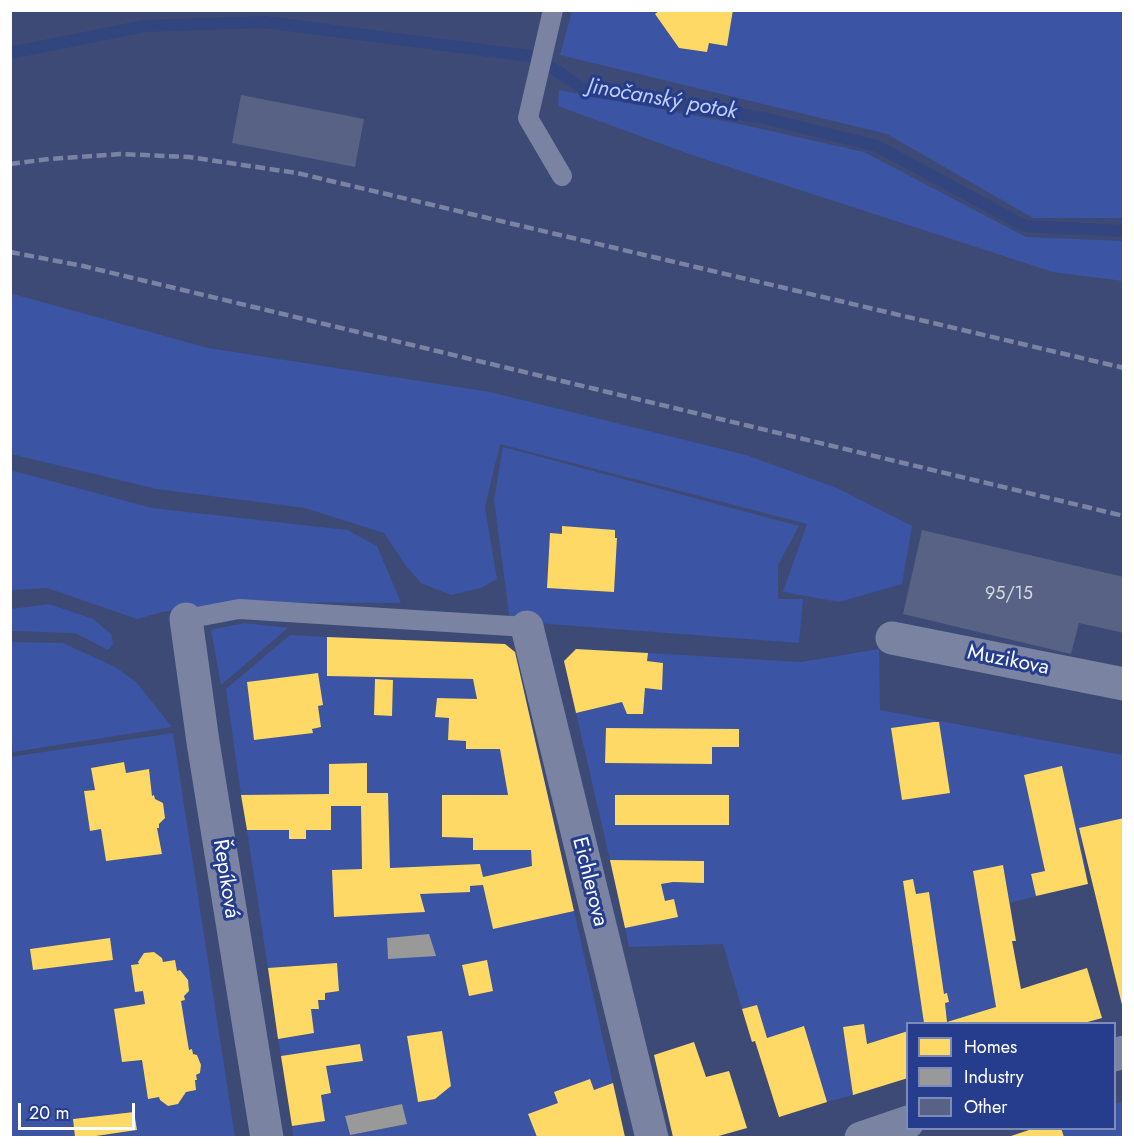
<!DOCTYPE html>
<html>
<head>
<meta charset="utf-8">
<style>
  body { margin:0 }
  #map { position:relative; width:1134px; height:1148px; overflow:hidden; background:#3e4a76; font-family:Jost,sans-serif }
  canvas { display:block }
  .frame { position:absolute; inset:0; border:12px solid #fff; pointer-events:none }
  .legend { position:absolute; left:906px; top:1022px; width:210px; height:108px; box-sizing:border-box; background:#263d8e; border:2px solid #7d8bbb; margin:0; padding:8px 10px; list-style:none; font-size:18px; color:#fff }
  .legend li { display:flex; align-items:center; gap:12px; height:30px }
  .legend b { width:30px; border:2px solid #7d8bbb }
  .scale { position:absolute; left:18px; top:1103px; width:117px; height:27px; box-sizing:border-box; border:3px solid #fff; border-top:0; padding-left:8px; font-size:18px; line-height:21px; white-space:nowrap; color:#fff; -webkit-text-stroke:4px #263d8e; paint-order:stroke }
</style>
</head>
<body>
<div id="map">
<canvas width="1134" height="1148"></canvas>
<div class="frame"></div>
<ul class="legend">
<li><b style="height:16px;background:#ffd966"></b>Homes</li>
<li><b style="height:16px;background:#999"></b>Industry</li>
<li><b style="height:16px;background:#576285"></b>Other</li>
</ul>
<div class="scale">20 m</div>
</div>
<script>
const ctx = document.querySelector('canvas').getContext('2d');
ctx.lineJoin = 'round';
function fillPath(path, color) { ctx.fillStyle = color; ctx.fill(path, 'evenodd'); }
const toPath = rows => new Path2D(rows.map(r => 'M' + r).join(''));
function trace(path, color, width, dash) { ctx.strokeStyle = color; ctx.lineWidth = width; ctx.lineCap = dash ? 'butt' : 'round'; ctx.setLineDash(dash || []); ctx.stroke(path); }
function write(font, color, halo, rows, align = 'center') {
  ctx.font = font + ' Jost,sans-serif'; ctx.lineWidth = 6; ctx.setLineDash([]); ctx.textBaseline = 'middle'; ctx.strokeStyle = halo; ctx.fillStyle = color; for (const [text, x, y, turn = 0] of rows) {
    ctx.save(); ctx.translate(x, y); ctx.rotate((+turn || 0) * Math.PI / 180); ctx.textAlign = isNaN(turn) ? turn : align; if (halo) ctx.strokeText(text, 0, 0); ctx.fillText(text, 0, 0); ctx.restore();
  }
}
const green = toPath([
  [572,11,660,11,655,14,679,48,707,52,709,43,727,46,733,11,1123,11,1123,218,1033,218,887,134,560,55],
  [559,90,744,125,864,152,1026,237,1123,241,1123,281,1053,272,692,155,558,106],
  [10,293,208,348,490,392,746,455,837,488,912,526,902,584,839,602,783,592,807,524,500,444,485,507,497,579,481,588,451,595,421,583,406,566,384,533,305,508,157,489,11,454],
  [503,447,799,526,778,565,778,599,803,599,799,643,510,621,494,500],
  [562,526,617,538,614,591,547,588,550,534,562,534],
  [10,470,152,508,347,530,377,546,401,603,240,602,162,612,137,619,47,588,11,590],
  [49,604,93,619,111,634,113,644,108,650,75,633,11,631,11,609],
  [244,623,288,628,221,685,211,630],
  [290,635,327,637,327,676,473,679,477,699,437,698,435,717,449,718,448,740,466,741,466,749,500,749,508,795,443,795,442,837,473,838,473,850,531,850,532,866,483,877,480,864,390,868,388,794,367,793,367,763,329,764,329,794,241,795,226,689],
  [318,673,322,705,318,706,321,727,312,729,312,733,254,740,247,682],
  [375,679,393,680,392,716,374,715],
  [11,642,63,643,115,667,136,682,172,727,13,752,10,736],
  [879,649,880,710,1123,755,1123,818,1079,828,1088,884,1062,767,1024,775,1045,871,1031,874,1036,896,1010,903,1003,865,973,871,996,1007,947,1022,945,1003,949,1002,947,994,944,994,929,892,916,894,913,880,903,881,924,1023,908,1024,907,1031,867,1044,863,1024,843,1027,853,1095,827,1102,804,1026,767,1038,757,1005,742,1009,723,944,629,947,625,928,678,917,675,900,665,901,661,884,673,882,704,883,704,862,610,860,576,713,622,702,627,714,643,714,645,688,662,689,663,663,647,661,648,653,801,662],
  [934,722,939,722,950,793,902,800,891,728],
  [739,730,712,747,711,764,606,763],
  [615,795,729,795,729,825,615,825],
  [173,733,235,1137,100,1137,136,1130,134,1112,73,1119,75,1137,11,1137,10,757],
  [124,762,126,773,149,770,152,796,154,795,155,799,163,803,165,818,157,828,162,854,106,861,101,829,90,830,84,791,95,789,92,767],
  [110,938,113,960,33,969,30,949],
  [154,952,162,958,163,962,175,960,177,971,180,970,181,974,187,978,189,988,188,993,184,996,185,1000,181,1001,185,1026,189,1050,193,1054,196,1053,200,1062,201,1070,199,1075,196,1075,197,1080,195,1080,196,1090,186,1092,178,1104,168,1106,160,1100,159,1097,148,1098,142,1060,122,1062,114,1009,145,1004,143,991,135,991,131,966,139,964,144,953],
  [331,806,361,806,362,869,424,911,420,894,483,885,493,929,574,911,613,1083,594,1090,590,1079,554,1092,558,1103,528,1114,537,1137,293,1137,292,1126,325,1120,321,1095,331,1093,326,1066,363,1061,360,1044,281,1056,278,1039,314,1033,311,1009,319,1009,318,1000,325,1000,325,993,337,963,268,968,247,830,289,830,289,839,306,839,306,830,331,830],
  [429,934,388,959,387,938],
  [486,960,493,990,469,996,462,966],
  [442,1031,451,1086,435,1099,408,1036],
  [402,1104,406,1124,349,1135,345,1116],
  [1123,1101,1123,1137,1064,1137,1061,1129,1114,1128,1115,1104]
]);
const homes = toPath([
  [660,10,733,10,727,46,709,43,707,52,679,48,655,14],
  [562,526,615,530,615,538,617,538,614,592,547,588,550,533,562,534],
  [327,637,505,644,515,652,574,911,493,929,483,885,470,886,470,892,420,894,425,912,334,917,332,870,362,869,361,806,331,806,331,830,306,830,306,839,289,839,289,830,247,830,241,795,329,794,329,764,367,763,367,793,388,793,390,868,480,864,483,877,532,866,531,850,473,850,473,838,442,837,442,795,508,795,500,749,466,749,466,741,448,740,449,718,435,717,437,698,477,699,473,679,327,676],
  [576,649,648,653,647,661,663,663,662,690,645,688,643,714,627,714,622,702,576,713,564,661],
  [318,673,323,705,318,706,321,727,312,729,313,733,254,740,247,682],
  [375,679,393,680,392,716,374,715],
  [934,722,939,722,950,793,902,800,891,728],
  [606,728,739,729,739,747,712,747,712,764,605,763],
  [124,762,126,773,149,769,152,796,154,795,155,799,163,803,165,818,159,824,159,828,157,828,162,854,106,861,101,829,90,831,84,791,95,790,91,768],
  [1062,766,1088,884,1036,896,1031,874,1045,871,1024,775],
  [615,795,729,795,729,825,615,825],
  [1124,818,1124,1009,1123,1009,1079,828],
  [610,860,704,861,704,883,673,882,661,884,665,901,674,899,678,917,625,928],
  [1003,865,1016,941,1012,941,1021,989,1087,968,1102,1018,1084,1023,924,1023,903,881,913,879,916,894,929,892,944,994,947,993,949,1002,945,1003,947,1022,996,1007,973,871],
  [110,938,113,960,33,970,30,949],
  [154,952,162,958,163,962,175,960,177,971,180,970,188,980,189,991,184,996,185,1000,181,1001,185,1026,189,1050,192,1049,193,1054,197,1055,201,1065,200,1073,196,1075,197,1080,195,1080,196,1090,186,1092,178,1104,168,1106,160,1100,159,1097,148,1099,142,1060,122,1062,114,1009,145,1004,143,991,135,992,131,965,139,964,138,962,144,953],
  [487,960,493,991,469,996,462,965],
  [337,963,339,991,325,993,325,1000,318,1000,319,1009,311,1009,314,1033,278,1039,268,968],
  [757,1005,767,1038,804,1026,827,1102,779,1117,755,1041,752,1042,742,1009],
  [864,1024,867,1044,908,1031,908,1078,853,1095,843,1027],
  [442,1031,451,1086,435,1099,418,1102,407,1036],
  [694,1042,706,1077,729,1071,747,1128,715,1137,673,1137,654,1055],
  [360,1044,363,1061,326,1066,331,1093,321,1095,325,1121,292,1126,281,1056],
  [590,1079,594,1090,613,1083,625,1137,537,1137,528,1114,558,1103,554,1092],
  [134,1112,137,1130,89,1137,75,1137,73,1119],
  [1035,1128,1061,1128,1064,1137,1008,1137]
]);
const industry = toPath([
  [429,934,436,956,388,959,387,938],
  [402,1104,407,1124,350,1135,345,1116]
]);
const stream = toPath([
  [10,53,145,26,265,22,536,57,585,90,764,118,877,146,1025,226,1124,231]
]);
const building = toPath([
  [241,95,364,119,355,167,232,143],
  [922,530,1124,577,1124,633,1079,623,1071,654,903,614]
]);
const service = toPath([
  [553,10,528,118,562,176],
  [186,619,239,609,527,627]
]);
const minor = toPath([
  [186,619,203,742,267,1138],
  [527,627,652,1138],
  [892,638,1124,684]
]);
const tertiary = toPath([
  [1114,1055,1124,1052],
  [861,1138,908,1122]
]);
const rail = toPath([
  [10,164,49,159,120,154,189,157,297,173,1124,368],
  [10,252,83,266,1124,516]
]);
const numberNames = [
  ["95/15",1009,595]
];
const streetNames = [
  ["Muzikova",1008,661,11],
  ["Řepíková",225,879,81],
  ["Eichlerova",589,882,76]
];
const waterNames = [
  ["Jinočanský potok",662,100,10]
];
fillPath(green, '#3b54a4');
fillPath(homes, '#ffd966');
fillPath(industry, '#999');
trace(stream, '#33457f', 12);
fillPath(building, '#576285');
trace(service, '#7a84a2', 20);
trace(minor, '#7a84a2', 33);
trace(tertiary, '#7a84a2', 33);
trace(rail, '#7a83a1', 4.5, [10, 4.5]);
write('18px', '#d5d8e0', null, numberNames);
write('21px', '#fff', '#263d8e', streetNames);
write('italic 22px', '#c2cef2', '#263d8e', waterNames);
</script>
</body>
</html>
